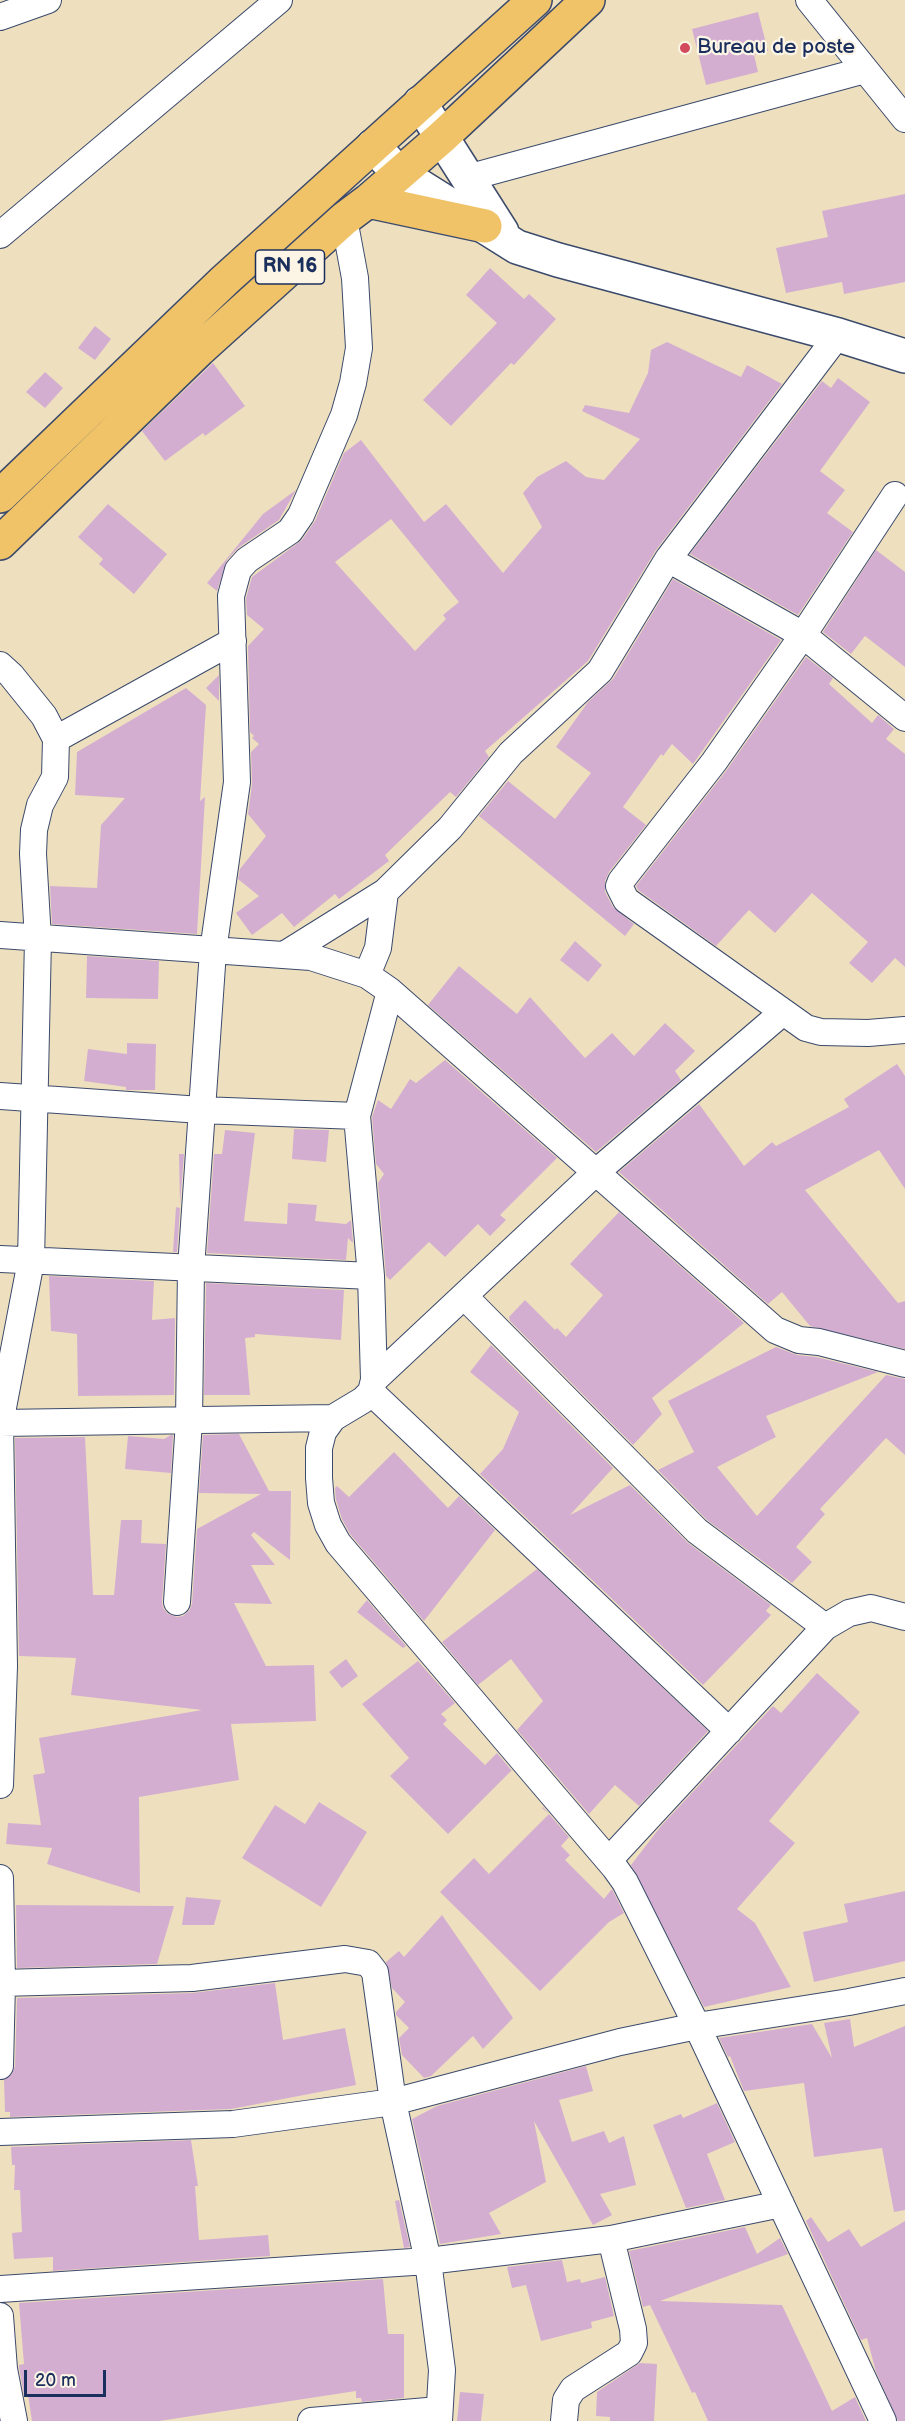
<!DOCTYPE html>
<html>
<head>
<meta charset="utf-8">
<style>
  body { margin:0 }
  #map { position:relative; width:905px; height:2421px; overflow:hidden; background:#eee0be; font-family:"Balsamiq Sans",sans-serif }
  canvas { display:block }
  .scale { position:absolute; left:24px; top:2370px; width:82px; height:27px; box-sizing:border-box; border:3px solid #1b2f5e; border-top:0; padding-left:8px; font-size:18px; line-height:21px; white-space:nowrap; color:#1b2f5e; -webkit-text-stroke:4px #fcf5e5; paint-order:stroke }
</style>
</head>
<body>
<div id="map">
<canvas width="905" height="2421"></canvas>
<div class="scale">20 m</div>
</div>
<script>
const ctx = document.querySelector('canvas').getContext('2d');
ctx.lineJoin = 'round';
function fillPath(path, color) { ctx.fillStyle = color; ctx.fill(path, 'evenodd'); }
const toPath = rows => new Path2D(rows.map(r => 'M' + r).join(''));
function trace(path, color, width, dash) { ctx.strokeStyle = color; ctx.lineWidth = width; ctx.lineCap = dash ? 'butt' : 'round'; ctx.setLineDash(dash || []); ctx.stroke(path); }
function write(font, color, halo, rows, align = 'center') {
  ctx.font = font + ' "Balsamiq Sans",sans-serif'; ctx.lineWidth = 4.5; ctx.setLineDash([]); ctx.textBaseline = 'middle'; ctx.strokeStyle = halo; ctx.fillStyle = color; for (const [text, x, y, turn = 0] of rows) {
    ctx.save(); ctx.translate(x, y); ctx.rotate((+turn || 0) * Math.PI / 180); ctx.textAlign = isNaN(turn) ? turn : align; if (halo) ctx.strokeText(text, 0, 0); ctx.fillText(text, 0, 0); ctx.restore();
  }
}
const building = toPath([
  [758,12,768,51,754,55,758,72,706,85,692,29],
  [905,194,905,282,844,294,842,282,786,293,776,248,828,237,822,211],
  [490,268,524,299,529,294,556,319,514,365,511,363,451,426,423,400,497,323,466,295],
  [95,326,111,339,95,360,78,348],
  [667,342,741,377,747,365,782,384,656,550,588,661,485,751,489,757,456,797,450,792,385,855,389,861,339,899,335,894,294,927,282,913,252,935,236,913,259,896,238,879,240,869,266,836,248,814,252,784,251,752,259,744,252,738,254,736,250,732,248,646,264,629,247,615,246,598,252,577,302,540,315,521,344,453,361,440,424,522,446,504,503,573,542,527,523,493,537,477,566,461,586,477,604,480,640,439,582,411,585,405,629,413,648,373,651,350],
  [391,519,459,602,443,615,446,619,415,651,335,562],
  [213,363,245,406,205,436,203,433,165,461,142,431],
  [45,372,63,388,45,408,26,392],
  [838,378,870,402,820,471,845,490,827,513,853,532,798,615,690,554,822,381,831,388],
  [296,490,279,520,238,548,227,560,217,591,207,583,263,514],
  [108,504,167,554,134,594,99,564,103,559,78,537],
  [876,550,905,572,905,667,865,636,851,654,823,632],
  [673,579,781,640,693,764,672,744,663,756,661,754,623,807,646,825,609,872,605,881,605,892,613,907,634,924,625,936,479,816,508,781,555,819,591,773,556,747,588,702,613,679],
  [806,657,833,678,829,684,872,723,878,715,894,729,886,739,905,754,905,967,895,958,872,983,849,963,868,942,812,893,775,933,749,910,716,946,638,890,636,886,726,771],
  [219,675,219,701,206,688],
  [186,688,206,705,200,801,205,797,197,934,52,924,50,886,97,888,101,825,125,798,75,795,77,752],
  [575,941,602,965,588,982,560,960],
  [87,956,159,961,158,999,86,998],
  [459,966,517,1014,530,997,585,1058,612,1033,634,1056,665,1023,695,1051,675,1071,681,1080,596,1152,428,1005],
  [127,1043,156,1044,155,1090,126,1090,126,1087,84,1081,88,1049,127,1054],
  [445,1060,557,1158,500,1215,506,1220,490,1236,478,1224,445,1257,429,1242,390,1280,386,1276,378,1183,384,1174,376,1164,372,1117,378,1100,391,1109,410,1079,416,1083],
  [897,1064,905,1076,905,1189,879,1150,805,1190,898,1303,905,1301,905,1349,810,1326,782,1292,768,1304,619,1172,699,1104,744,1166,772,1142,776,1146,849,1107,844,1099],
  [294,1129,329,1130,326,1162,292,1159],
  [225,1130,255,1133,244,1221,287,1224,288,1203,317,1205,315,1221,346,1224,351,1220,353,1243,348,1238,346,1260,207,1253,214,1154,222,1154],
  [179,1154,184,1154,180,1205],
  [176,1207,180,1208,177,1252,173,1252],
  [619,1212,744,1323,652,1398,662,1414,633,1445,510,1321,509,1317,525,1300,555,1330,557,1328,566,1337,603,1295,570,1264],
  [49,1276,154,1281,152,1320,175,1318,174,1395,78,1396,77,1334,51,1331],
  [206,1283,344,1290,341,1340,255,1334,255,1337,245,1338,250,1395,204,1395],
  [491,1345,613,1468,570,1515,630,1485,688,1543,771,1605,766,1611,771,1615,703,1685,480,1474,503,1449,519,1412,470,1372],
  [776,1347,797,1355,816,1357,878,1372,766,1416,776,1437,717,1467,757,1516,886,1375,905,1379,905,1455,886,1438,820,1509,825,1514,796,1547,812,1562,792,1583,707,1520,658,1470,694,1452,668,1401],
  [239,1434,269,1491,291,1491,290,1560,254,1532,251,1535,275,1565,251,1565,272,1604,234,1603,266,1666,314,1665,316,1721,231,1724,239,1780,139,1797,140,1893,47,1864,52,1848,6,1844,8,1823,41,1825,33,1775,45,1773,39,1738,202,1710,71,1695,76,1658,19,1656,15,1438,85,1437,93,1595,114,1595,121,1520,142,1520,141,1543,166,1544,162,1602,163,1608,168,1614,177,1617,183,1616,189,1611,192,1604,197,1529,261,1494,199,1493,203,1435],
  [171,1435,173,1435,171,1473,125,1469,128,1436,164,1439],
  [394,1452,448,1508,459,1496,495,1530,424,1621,350,1534,342,1519,336,1500,335,1488,337,1486,349,1497],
  [537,1569,708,1731,639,1806,615,1785,589,1814,517,1730,543,1701,511,1659,478,1685,442,1642],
  [367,1600,406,1646,403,1648,357,1612],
  [346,1659,358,1676,342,1688,329,1672],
  [418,1661,455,1703,441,1714,447,1720,443,1724,485,1765,497,1753,513,1772,512,1770,448,1834,390,1776,409,1758,362,1704],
  [817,1673,860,1712,769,1821,795,1843,737,1909,755,1923,791,1987,704,2007,631,1865,661,1826,773,1706,781,1713],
  [319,1802,367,1832,321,1907,242,1858,275,1805,305,1824],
  [543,1807,569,1837,561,1846,570,1855,565,1860,604,1899,612,1889,624,1913,609,1922,540,1991,440,1892,474,1858,489,1874,549,1814,542,1808],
  [905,1891,905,1961,814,1982,803,1932,848,1922,844,1904],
  [186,1897,221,1900,214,1925,182,1925],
  [16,1905,174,1906,157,1964,17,1968],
  [442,1915,513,2018,483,2049,473,2036,431,2076,424,2078,402,2055,399,2038,409,2028,396,2015,396,2012,405,2002,392,1988,386,1962,399,1951,404,1957],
  [275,1983,283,2040,345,2028,356,2085,231,2109,10,2117,10,2112,5,2112,4,2080,12,2074,15,2066,17,1998,192,1993],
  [850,2019,854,2047,905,2026,905,2210,894,2212,882,2148,814,2157,804,2083,744,2091,730,2056,728,2057,719,2038,812,2024,832,2058,824,2023],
  [586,2066,593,2091,559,2100,572,2142,604,2131,609,2143,624,2136,636,2185,600,2194,612,2215,593,2225,534,2121,546,2182,489,2213,501,2234,440,2244,412,2119,437,2106],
  [717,2103,735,2142,707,2154,725,2200,686,2208,653,2125,681,2114,683,2118],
  [191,2140,198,2186,195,2186,199,2240,268,2235,270,2256,53,2271,53,2257,14,2259,12,2233,22,2232,20,2190,14,2190,15,2165,12,2165,11,2147],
  [399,2200,410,2247,404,2248,395,2201],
  [811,2217,828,2242,849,2229,861,2247,905,2221,905,2421,898,2421,876,2372,867,2338,861,2340,806,2221],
  [745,2227,757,2254,780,2238,788,2254,660,2301,782,2305,832,2411,855,2397,866,2421,708,2421,695,2392,692,2393,650,2305,643,2307,629,2251],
  [562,2260,567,2282,580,2279,581,2283,605,2277,614,2316,591,2322,592,2328,541,2341,526,2285,512,2288,507,2267],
  [383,2279,388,2334,404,2334,404,2398,362,2402,361,2398,356,2398,356,2391,159,2421,32,2421,28,2395,24,2395,19,2367,19,2365,24,2364,19,2303],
  [640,2363,657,2364,654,2421,610,2421,610,2417,596,2416,597,2392],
  [460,2392,484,2394,481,2421,457,2421]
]);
const minor = toPath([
  [809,0,905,119],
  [0,17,48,0],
  [467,178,865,70],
  [0,235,279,0],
  [838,335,668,559,803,635,905,718],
  [895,495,803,635,714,762,621,881,619,886,626,900,806,1028,821,1032,868,1033,905,1030],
  [0,665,11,675,44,716,56,739,55,777,40,805,34,830,33,854,38,939,31,1261,0,1423,4,1666,0,1785],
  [56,739,233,641],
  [0,935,311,957,367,975,390,991,775,1330,799,1340,819,1342,905,1364],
  [284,955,385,892,450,828,511,753,600,671,668,559],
  [367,975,378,948,385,892],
  [390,991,357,1116,371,1276,374,1380,371,1392,363,1400,333,1418,323,1432,319,1448,319,1478,321,1503,328,1525,338,1543,615,1868,625,1882,697,2026,883,2421],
  [0,1096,201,1110,357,1116],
  [0,1259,371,1276],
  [465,1297,697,1531,825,1627],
  [374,1380,595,1173,783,1012],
  [371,1392,729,1731],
  [0,1423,333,1418],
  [177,1602,189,1421,191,1268,213,951,237,782,231,596,238,570,247,560,290,531,301,515,344,415,353,383,359,348,355,278,344,219],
  [609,1860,825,1627,849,1613,871,1608,905,1617],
  [0,1878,2,1983,0,2066],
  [0,1983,192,1978,345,1959,368,1963,375,1972,393,2102,428,2261,442,2370,439,2421],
  [0,2132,233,2124,393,2102,620,2042,697,2026,849,2002,905,1991],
  [0,2289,428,2261,611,2239,781,2204],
  [0,2316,4,2369,14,2421],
  [311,2421,439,2410],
  [564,2421,566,2400,573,2389,629,2353,634,2343,633,2329,611,2239]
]);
const tertiary = toPath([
  [420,103,502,232],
  [373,146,399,173,517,247,558,260,838,335,905,356]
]);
const primary = toPath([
  [368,201,485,226],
  [0,496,225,280,535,0],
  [0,543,199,350,344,219,368,201,442,137,588,0]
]);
const markers = [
  [685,48,6,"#d1495b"]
];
const shields = [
  [290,267,69]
];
const shieldNames = [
  ["RN 16",290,267]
];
const poiNames = [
  ["Bureau de poste",697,48]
];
fillPath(building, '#d4aed1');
trace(minor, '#3b4a6c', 28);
trace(tertiary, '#3b4a6c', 36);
trace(primary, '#3b4a6c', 36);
trace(minor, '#fff', 26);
trace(tertiary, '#fff', 33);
trace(primary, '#f0c369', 33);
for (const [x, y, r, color] of markers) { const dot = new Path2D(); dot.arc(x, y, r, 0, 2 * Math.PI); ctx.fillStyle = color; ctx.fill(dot); trace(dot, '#fcf5e5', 2); }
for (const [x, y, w] of shields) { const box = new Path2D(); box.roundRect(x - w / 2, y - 17, w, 34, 4.5); ctx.fillStyle = '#fcf5e5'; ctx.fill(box); trace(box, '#1b2f5e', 1.5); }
write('bold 20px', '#1b2f5e', null, shieldNames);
write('21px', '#1b2f5e', '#fcf5e5', poiNames, 'left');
</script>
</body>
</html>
